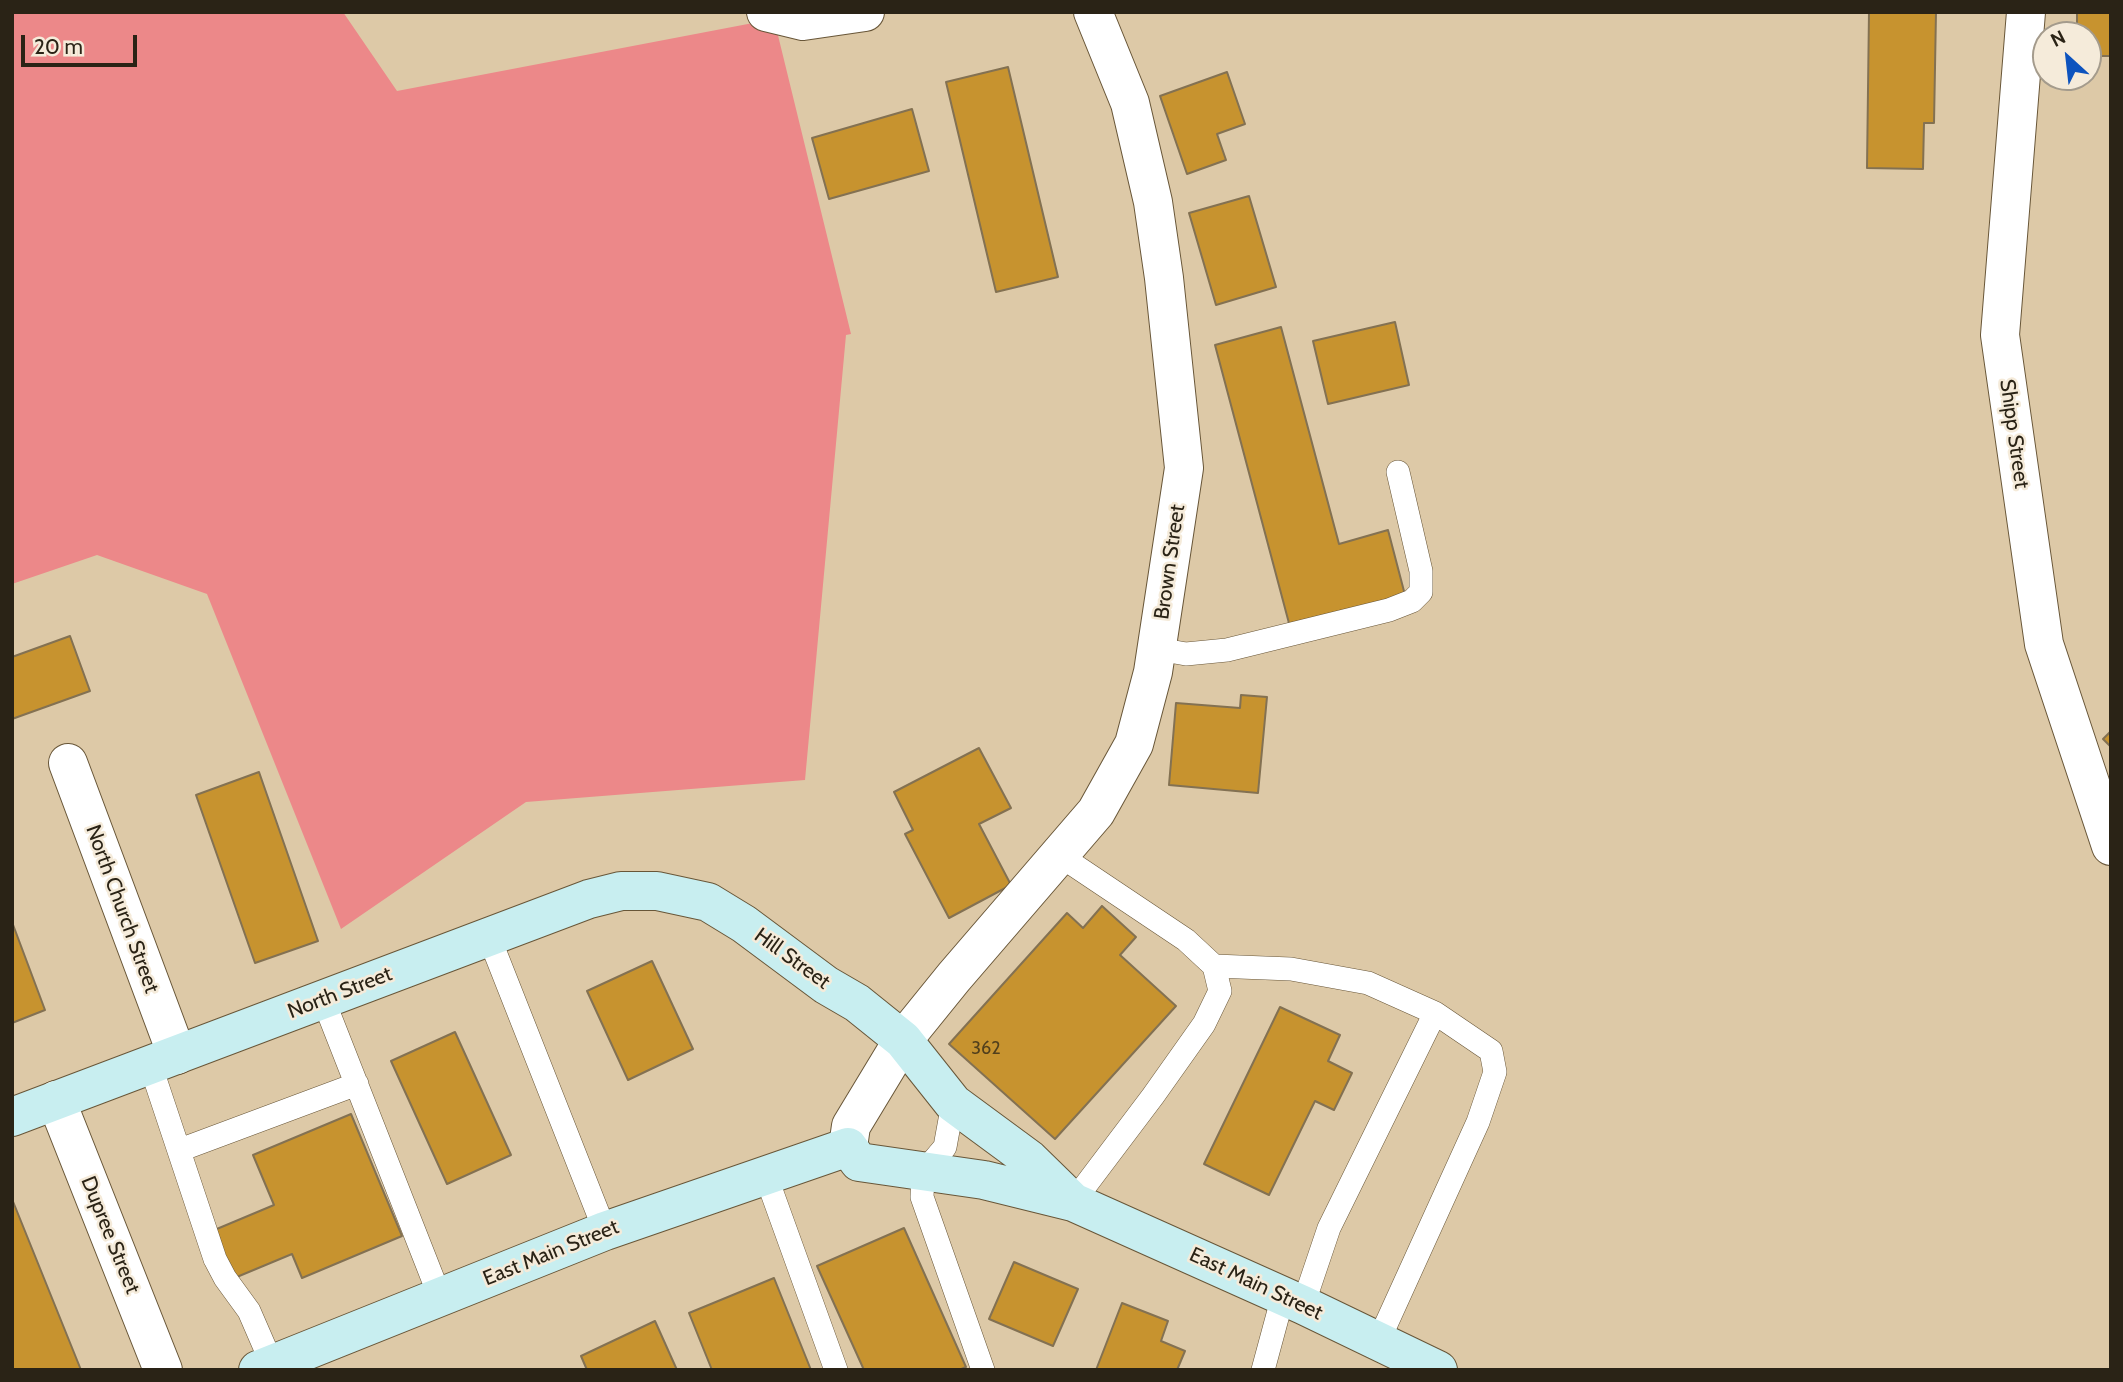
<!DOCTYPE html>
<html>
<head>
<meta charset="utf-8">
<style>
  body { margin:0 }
  #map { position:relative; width:2123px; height:1382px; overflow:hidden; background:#ddc9a7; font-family:Cabin,sans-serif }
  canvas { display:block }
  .frame { position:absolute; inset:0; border:14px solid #2a2316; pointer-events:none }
  .north { position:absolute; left:2032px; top:21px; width:70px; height:70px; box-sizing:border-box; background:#f5ebda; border:2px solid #a49b8c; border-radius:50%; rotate:333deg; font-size:19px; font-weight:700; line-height:28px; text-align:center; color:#2a2316 }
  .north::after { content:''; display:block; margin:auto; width:24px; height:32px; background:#0d53be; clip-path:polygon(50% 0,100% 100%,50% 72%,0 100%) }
  .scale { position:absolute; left:21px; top:35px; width:116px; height:32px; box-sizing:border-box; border:4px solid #2a2316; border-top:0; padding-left:9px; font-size:21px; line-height:24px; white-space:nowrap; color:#2a2316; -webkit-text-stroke:5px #f5ebda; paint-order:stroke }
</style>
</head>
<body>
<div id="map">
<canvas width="2123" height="1382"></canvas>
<div class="frame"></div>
<div class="north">N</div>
<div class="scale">20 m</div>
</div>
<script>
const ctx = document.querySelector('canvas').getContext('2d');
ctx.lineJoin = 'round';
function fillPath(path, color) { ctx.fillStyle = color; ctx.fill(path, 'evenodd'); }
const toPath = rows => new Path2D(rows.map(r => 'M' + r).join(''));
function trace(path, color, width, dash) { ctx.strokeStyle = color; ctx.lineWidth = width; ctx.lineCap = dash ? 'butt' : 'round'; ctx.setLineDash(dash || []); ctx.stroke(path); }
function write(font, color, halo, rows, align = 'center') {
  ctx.font = font + ' Cabin,sans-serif'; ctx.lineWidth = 5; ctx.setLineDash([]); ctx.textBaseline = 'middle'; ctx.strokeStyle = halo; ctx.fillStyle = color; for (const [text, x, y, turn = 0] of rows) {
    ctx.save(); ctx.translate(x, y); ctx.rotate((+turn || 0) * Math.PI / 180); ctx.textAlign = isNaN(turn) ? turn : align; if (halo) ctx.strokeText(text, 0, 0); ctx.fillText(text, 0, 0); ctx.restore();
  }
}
const green = toPath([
  [12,12,343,12,397,91,774,19,851,334,846,335,805,780,526,802,341,929,207,594,97,555,12,584]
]);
const building = toPath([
  [1869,12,1936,12,1934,123,1924,123,1923,169,1867,168,1869,12],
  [2077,12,2111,12,2111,56,2088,56,2088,35,2077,35,2077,12],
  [1008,67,1058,277,996,292,946,82,1008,67],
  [1227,72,1245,124,1217,134,1226,160,1187,174,1160,96,1227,72],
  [912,109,929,171,829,199,812,138,912,109],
  [1249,196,1276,287,1216,305,1189,213,1249,196],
  [1395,322,1409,385,1328,404,1313,341,1395,322],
  [1281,327,1339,544,1388,530,1405,595,1290,627,1215,345,1281,327],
  [70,636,90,691,12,719,12,657,70,636],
  [1241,695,1267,697,1258,793,1169,785,1176,703,1240,708,1241,695],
  [2111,731,2111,747,2103,739,2111,731],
  [979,748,1011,808,979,824,1011,885,949,918,905,834,913,830,894,792,979,748],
  [259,772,318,941,255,963,196,795,259,772],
  [1102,906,1136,937,1120,955,1176,1006,1055,1139,949,1044,1067,913,1083,928,1102,906],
  [12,922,45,1010,12,1023,12,922],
  [652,961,693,1049,628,1080,587,991,652,961],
  [1280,1007,1340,1035,1328,1061,1352,1073,1334,1110,1315,1101,1269,1195,1204,1164,1280,1007],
  [455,1032,511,1155,447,1184,391,1061,455,1032],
  [351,1114,402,1236,302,1278,292,1254,232,1279,212,1231,274,1205,253,1155,351,1114],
  [12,1199,81,1370,12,1370,12,1199],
  [904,1228,966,1367,959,1370,864,1370,817,1266,904,1228],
  [1014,1262,1078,1289,1053,1346,989,1319,1014,1262],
  [774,1278,811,1370,712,1370,689,1313,774,1278],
  [1122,1303,1168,1321,1161,1341,1185,1351,1177,1370,1096,1370,1122,1303],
  [655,1321,677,1370,587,1370,581,1356,655,1321]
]);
const service = toPath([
  [1158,649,1186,654,1227,650,1389,610,1412,601,1421,592,1421,571,1398,472],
  [1059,855,1186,940,1214,966,1220,991,1204,1024,1153,1096,1073,1202],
  [489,937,605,1231],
  [1214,966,1291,969,1368,983,1435,1013,1491,1051,1495,1072,1478,1122,1378,1342],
  [323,999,440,1297],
  [150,1064,215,1259,225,1278,249,1311,272,1364],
  [953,1103,945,1147,923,1173,922,1197,983,1370],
  [180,1150,357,1084],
  [766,1176,836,1370],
  [1303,1305,1329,1228,1435,1013],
  [1263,1370,1283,1296]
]);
const minor = toPath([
  [766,12,803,21,865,12],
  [2026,12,2000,335,2044,644,2111,846],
  [68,763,177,1055],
  [56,1100,163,1370],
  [848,1147,851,1126,903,1040,954,977,1096,812,1134,744,1153,672,1184,468,1164,278,1153,202,1130,103,1093,12]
]);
const secondary = toPath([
  [12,1117,589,899,621,891,657,891,708,902,744,924,826,985,857,1003,903,1040,953,1103,1029,1159,1072,1201],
  [258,1370,605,1231,848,1147,859,1162,984,1180,1073,1202,1303,1305,1438,1370]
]);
const numberNames = [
  ["362",986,1049]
];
const streetNames = [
  ["Shipp Street",2014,434,82],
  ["Brown Street",1170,562,-82],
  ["North Church Street",122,909,70],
  ["Hill Street",792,959,36],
  ["North Street",340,993,-21],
  ["Dupree Street",110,1235,68],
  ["East Main Street",551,1253,-22],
  ["East Main Street",1256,1284,25]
];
fillPath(green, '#ec8889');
fillPath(building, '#c7932f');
trace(building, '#837152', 2);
trace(service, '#685638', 24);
trace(minor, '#685638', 40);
trace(secondary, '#685638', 40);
trace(service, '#fff', 23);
trace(minor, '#fff', 38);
trace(secondary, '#c8eef0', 38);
write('18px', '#513f1c', null, numberNames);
write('21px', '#2a2316', '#f5ebda', streetNames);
</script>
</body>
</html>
